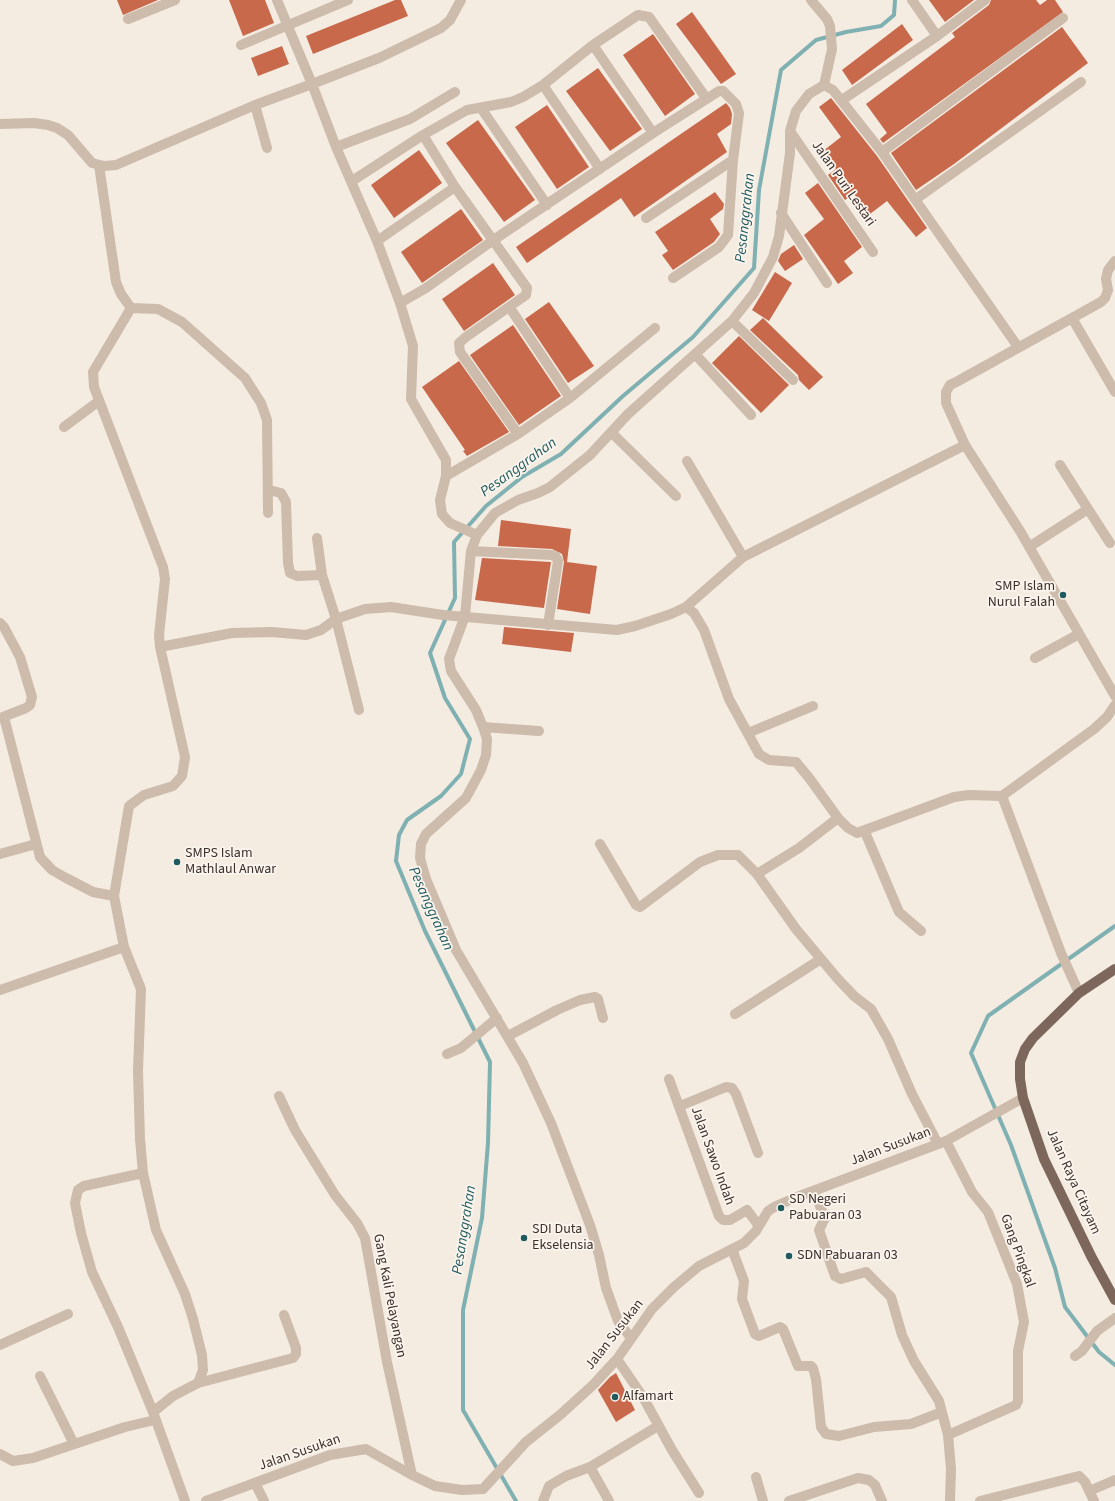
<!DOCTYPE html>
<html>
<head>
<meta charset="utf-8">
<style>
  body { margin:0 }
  canvas { display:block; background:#f4ebe1 }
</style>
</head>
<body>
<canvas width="1115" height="1501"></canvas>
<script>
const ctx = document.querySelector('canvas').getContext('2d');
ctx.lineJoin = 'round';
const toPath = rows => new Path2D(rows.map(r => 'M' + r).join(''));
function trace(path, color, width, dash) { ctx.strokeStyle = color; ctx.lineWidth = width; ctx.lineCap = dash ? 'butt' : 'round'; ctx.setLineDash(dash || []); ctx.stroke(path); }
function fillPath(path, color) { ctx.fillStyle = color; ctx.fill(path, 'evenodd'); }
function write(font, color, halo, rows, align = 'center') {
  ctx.font = font + ' "Source Sans 3",sans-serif'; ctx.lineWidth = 3.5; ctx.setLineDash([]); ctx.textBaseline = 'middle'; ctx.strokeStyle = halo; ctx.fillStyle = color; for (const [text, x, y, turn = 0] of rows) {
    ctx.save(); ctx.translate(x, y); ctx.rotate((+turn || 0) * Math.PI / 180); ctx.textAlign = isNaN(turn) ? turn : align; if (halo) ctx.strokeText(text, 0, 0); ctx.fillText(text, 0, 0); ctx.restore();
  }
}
const stream = toPath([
  [1115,926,988,1016,971,1053,1011,1145,1055,1268,1065,1307,1099,1352,1115,1365],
  [516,1501,463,1410,463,1310,482,1218,488,1143,490,1062,425,931,396,861,399,835,407,820,441,796,461,774,470,739,445,698,430,653,455,598,454,542,486,506,522,477,561,454,623,396,693,337,754,268,759,190,781,70,816,40,846,32,881,26,894,15,895,0]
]);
const building = toPath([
  [117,0,158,0,123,15],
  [229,0,265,0,274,23,243,36],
  [395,0,401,0,408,16,313,54,306,36],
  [929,0,974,0,945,22],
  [991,0,1036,0,1040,5,1047,0,1055,0,1063,12,883,143,880,139,887,133,866,104,955,37,952,33,989,5],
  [692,12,736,74,721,84,676,24],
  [902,24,913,40,852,85,842,70],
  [1062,27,1088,63,954,164,916,190,891,153],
  [653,34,695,94,665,116,623,55],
  [282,46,289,64,258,76,251,58],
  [598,68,642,129,610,151,566,91],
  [831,98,877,156,927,228,916,237,887,201,870,214,854,194,845,200,828,175,836,169,823,151,841,137,819,107],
  [726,103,730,108,732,114,731,124,717,134,727,152,634,217,621,198,527,263,516,247],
  [547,105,589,167,557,189,515,127],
  [478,120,535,200,504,222,446,143],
  [419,150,442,183,394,218,371,185],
  [818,183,862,247,844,261,853,273,838,284,804,235,824,219,805,193],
  [715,192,724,204,723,209,710,219,720,234,714,242,673,270,662,255,668,251,655,232],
  [461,209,483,240,422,283,401,252],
  [794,245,803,259,785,271,778,261,781,254],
  [493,263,515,295,464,331,442,299],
  [775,272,792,283,769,321,752,310],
  [549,302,594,366,568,383,525,319],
  [763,318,823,377,809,390,799,380,798,375,750,330],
  [513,325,561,396,519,425,470,355],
  [739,336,789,385,761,413,712,363],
  [459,361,509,432,467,456,463,451,465,450,422,387],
  [501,520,571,529,567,562,597,566,590,614,557,609,564,562,562,554,552,549,498,546],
  [482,558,551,562,544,608,475,600],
  [504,627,574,633,571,652,502,644],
  [616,1373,635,1410,616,1422,598,1390,610,1377]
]);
const minor = toPath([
  [277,0,312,84,379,58,441,28,450,20,461,0],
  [128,19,175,0],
  [937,36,985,0],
  [241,45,348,0],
  [593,45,653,133],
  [543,85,600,169],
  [824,85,833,90,882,152,1018,347],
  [842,100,937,36,912,0],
  [255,105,267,148],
  [481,108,547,205],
  [0,124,34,123,48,125,57,128,68,135,92,163,104,166,116,165,255,105,312,84,336,147,377,241,400,303,413,346,411,399,446,460,446,476,440,500,442,514,450,523,477,535],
  [790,131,873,252],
  [423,135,455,187,527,288,526,295,466,337,459,343,460,352,518,434],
  [336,147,410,119,455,92],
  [882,152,1063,18],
  [99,165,116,282,121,294,131,308],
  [352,181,423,135,467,110,511,102,523,97,543,85,593,45,638,15,649,17,706,98],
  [916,199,1081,82],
  [781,213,827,283],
  [646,218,733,160],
  [377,241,455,187],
  [1115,261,1108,270,1106,279,1108,290,1105,298,1101,302,958,381,950,385,946,392,946,403,965,445,1020,531,1115,696],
  [400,303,426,288,492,241,653,133,719,91,723,91,736,104,739,113,733,160,728,235,719,247,673,278],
  [131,308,93,372,94,387,163,567,165,579,159,635,160,647,185,757,182,776,173,786,144,795,129,806,114,896,124,947,141,989,138,1071,140,1139,143,1173,156,1230,185,1294,193,1319,202,1355,203,1370,198,1383],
  [131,308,158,309,182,322,245,378,261,403,267,420,268,513],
  [1072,318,1115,392],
  [732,321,793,380],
  [695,354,751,415],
  [570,398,655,328],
  [64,427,99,401],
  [612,433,676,496],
  [446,476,518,434,570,398,510,308],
  [269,490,281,493,286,502,288,563,290,573,297,576,322,575],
  [1088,509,1110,543],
  [317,538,322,575,336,619,359,710],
  [1029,547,1088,509,1060,465],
  [471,551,552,555,556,557,558,561,548,625],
  [743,557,965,445],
  [686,607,694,613,704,630,729,699,759,754,769,760,796,762,810,779,838,818,848,828,857,833,954,797,969,795,1002,796,1094,729,1107,717,1115,705],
  [0,623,4,627,20,657,32,697,30,705,26,708,0,718],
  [160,647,232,633,272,632,306,635,321,630,336,619,365,609,391,607,443,615,617,630,635,626,671,614,686,607,743,557,687,461],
  [1035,658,1079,634],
  [4,717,40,857,52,870,66,878,93,892,114,896],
  [483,727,539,731],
  [748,733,813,706],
  [1002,796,1061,953,1079,993],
  [838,818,799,848,757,874,796,929,837,978,854,996,871,1009,888,1039,912,1094,938,1144],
  [865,832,899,912,921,931],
  [600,844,636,905,640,907,700,862,718,855,738,855,757,874],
  [0,854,36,844],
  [0,990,124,947],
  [735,1014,821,959],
  [508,1036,557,1010,580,1000,595,997,598,999,603,1018],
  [447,1054,461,1048,497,1018],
  [669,1079,719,1216,723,1220,730,1220,747,1210,759,1226],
  [279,1096,295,1130,335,1195,357,1223,365,1238,387,1362,412,1475],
  [680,1106,726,1087,732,1088,736,1094,758,1153],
  [946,1141,972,1192,988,1212,1017,1284,1024,1322,1018,1351,1018,1401,1016,1405,948,1435],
  [143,1173,84,1186,78,1190,75,1203,81,1233,92,1272,118,1327,153,1412],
  [814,1191,825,1218,819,1230,835,1276,841,1279,866,1272,891,1297,902,1335,914,1361,939,1401,948,1435,951,1469,950,1501],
  [732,1249,744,1281,742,1299,755,1334,759,1336,780,1327,783,1329,798,1366,811,1366,813,1368,816,1379,821,1427,826,1434,839,1436,874,1427,911,1424,942,1412],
  [631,1338,618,1321,606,1288,599,1255,590,1225,551,1123,523,1063,456,950,426,879,420,858,421,844,426,834,466,798,481,770,486,755,487,739,483,727,476,710,451,671,449,659,465,616,471,551,477,535,495,513,518,500,538,493,550,487,590,455,628,414,732,321,754,293,773,257,779,236,790,153,790,131,796,111,809,94,824,85,832,49,830,26,827,19,811,0],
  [0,1345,68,1314],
  [1075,1356,1082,1351,1097,1331,1115,1318],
  [617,1359,643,1397,672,1450,699,1493],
  [40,1376,74,1444],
  [0,1454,13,1461,33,1458,125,1427,155,1420],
  [590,1467,609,1501],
  [756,1477,763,1501],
  [255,1483,264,1501],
  [1089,1491,1115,1480],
  [185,1501,153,1412,173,1396,198,1383,293,1358,296,1354,296,1348,284,1315],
  [206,1501,330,1455,366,1449,412,1475,435,1486,462,1490,483,1489,526,1442,560,1415,594,1384,617,1359,652,1309,674,1287,699,1266,744,1243,756,1231,768,1211,776,1206,797,1197,946,1141,1023,1098],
  [543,1501,549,1486,566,1476,590,1467,658,1426],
  [789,1501,858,1478,869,1480,875,1485,882,1501],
  [980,1501,1079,1476,1085,1482,1094,1501]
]);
const major = toPath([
  [1115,969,1079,993,1033,1038,1025,1049,1020,1062,1020,1079,1023,1098,1044,1159,1091,1256,1115,1300]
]);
const markers = [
  [1063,595,4,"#1f5a5e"],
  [177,862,4,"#1f5a5e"],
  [781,1208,4,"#1f5a5e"],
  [524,1238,4,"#1f5a5e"],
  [789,1256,4,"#1f5a5e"],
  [615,1397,4,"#1f5a5e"]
];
const streetNames = [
  ["Jalan Puri Lestari",843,184,55],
  ["Jalan Susukan",891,1147,-21],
  ["Jalan Sawo Indah",712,1156,70],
  ["Jalan Raya Citayam",1073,1182,66],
  ["Gang Pingkal",1017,1251,70],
  ["Gang Kali Pelayangan",389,1296,79],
  ["Jalan Susukan",615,1335,-52],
  ["Jalan Susukan",300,1453,-19]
];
const poiNames = [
  ["SMP Islam",1055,587,"right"],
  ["Nurul Falah",1055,603,"right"],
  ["SMPS Islam",185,854],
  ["Mathlaul Anwar",185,870],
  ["SD Negeri",789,1200],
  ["Pabuaran 03",789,1216],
  ["SDI Duta",532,1230],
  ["Ekselensia",532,1246],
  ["SDN Pabuaran 03",797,1256],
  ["Alfamart",623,1397]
];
const waterNames = [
  ["Pesanggrahan",746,218,-84],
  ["Pesanggrahan",519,468,-36],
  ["Pesanggrahan",430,909,66],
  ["Pesanggrahan",465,1230,-81]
];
trace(stream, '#7fb0b2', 4);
fillPath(building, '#c8694b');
trace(minor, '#cdbbac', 10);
trace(major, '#7d675c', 10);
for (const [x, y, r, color] of markers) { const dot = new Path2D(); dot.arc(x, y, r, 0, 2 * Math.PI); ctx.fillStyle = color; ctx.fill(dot); trace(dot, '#fbf5ee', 1.5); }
write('14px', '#3b302b', '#fbf5ee', streetNames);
write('14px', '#3b302b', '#fbf5ee', poiNames, 'left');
write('italic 15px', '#1f5a5e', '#fbf5ee', waterNames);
</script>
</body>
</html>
